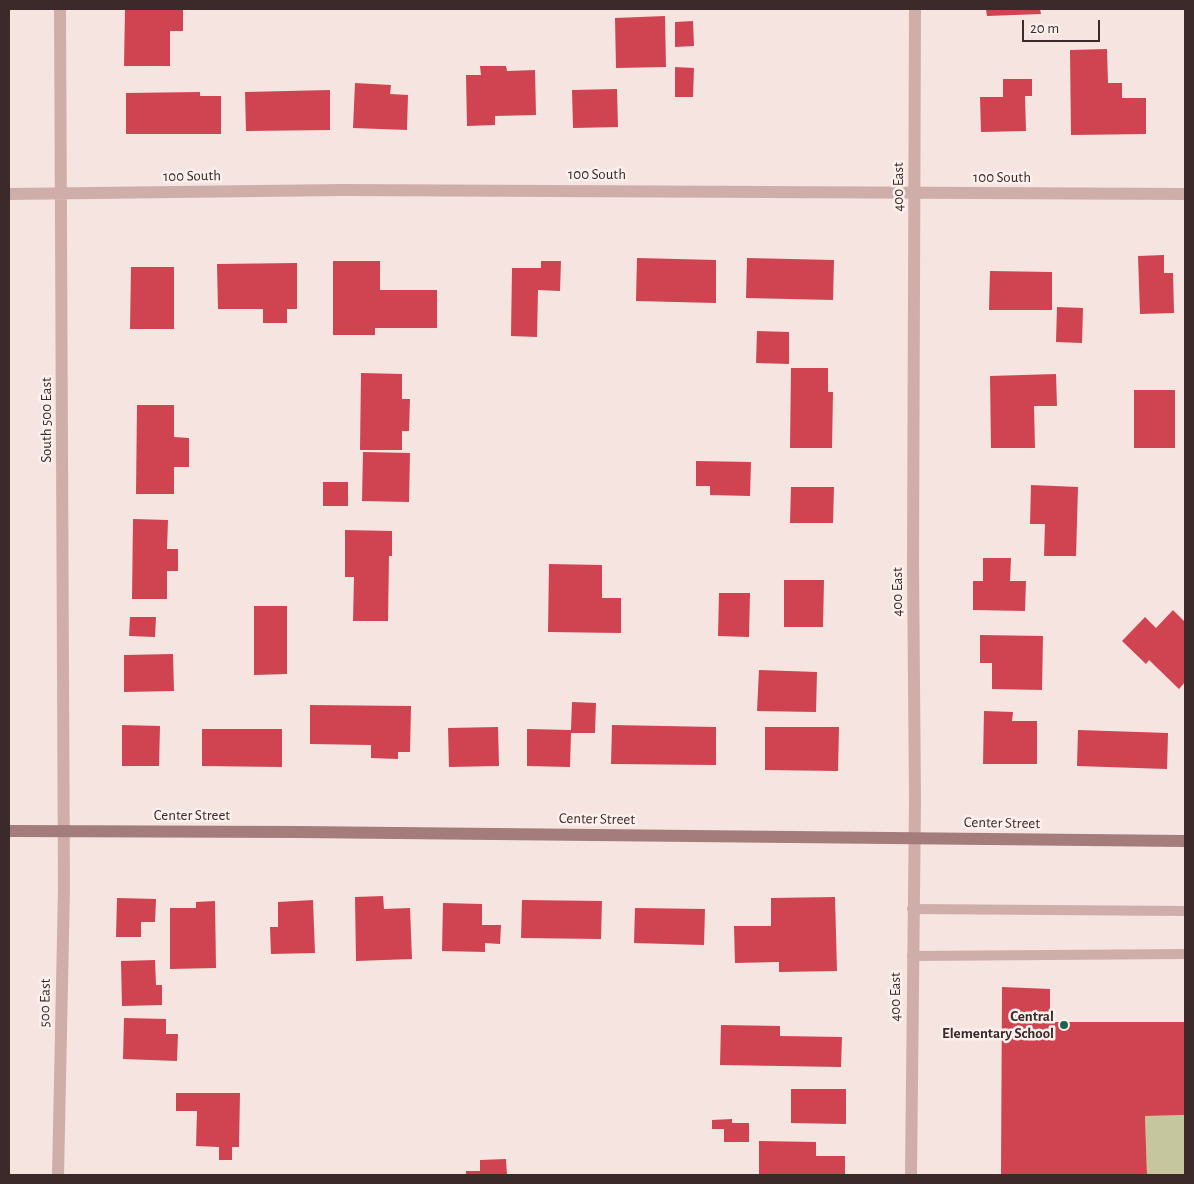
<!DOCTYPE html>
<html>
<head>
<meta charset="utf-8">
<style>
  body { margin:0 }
  #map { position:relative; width:1194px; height:1184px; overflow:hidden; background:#f5e4e0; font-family:"Alegreya Sans",sans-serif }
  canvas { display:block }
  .frame { position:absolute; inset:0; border:10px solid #3c2a2a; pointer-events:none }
  .scale { position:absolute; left:1022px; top:20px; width:78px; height:22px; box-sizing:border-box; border:2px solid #3c2a2a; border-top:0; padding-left:6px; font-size:15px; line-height:18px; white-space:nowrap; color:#3c2a2a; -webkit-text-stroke:4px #fcf0ed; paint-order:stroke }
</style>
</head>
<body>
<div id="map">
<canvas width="1194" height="1184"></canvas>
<div class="frame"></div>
<div class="scale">20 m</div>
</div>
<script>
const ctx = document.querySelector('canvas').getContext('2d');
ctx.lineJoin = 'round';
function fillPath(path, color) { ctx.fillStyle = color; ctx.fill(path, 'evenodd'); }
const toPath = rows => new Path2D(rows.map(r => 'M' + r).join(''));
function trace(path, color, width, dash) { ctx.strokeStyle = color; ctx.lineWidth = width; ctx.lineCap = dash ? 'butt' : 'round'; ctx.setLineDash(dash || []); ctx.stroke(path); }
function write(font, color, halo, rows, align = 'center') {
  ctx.font = font + ' "Alegreya Sans",sans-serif'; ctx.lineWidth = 5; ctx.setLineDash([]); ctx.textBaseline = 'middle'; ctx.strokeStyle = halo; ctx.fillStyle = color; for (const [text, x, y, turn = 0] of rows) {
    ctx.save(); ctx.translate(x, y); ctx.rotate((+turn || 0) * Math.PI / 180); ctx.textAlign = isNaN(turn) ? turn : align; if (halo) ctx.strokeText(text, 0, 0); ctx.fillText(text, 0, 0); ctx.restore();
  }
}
const green = toPath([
  [1185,1115,1185,1175,1147,1175,1145,1116]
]);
const building = toPath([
  [125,9,183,9,183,31,170,31,170,66,124,66],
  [986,9,1040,9,1041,14,987,16],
  [665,16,666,67,616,68,615,18],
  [693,21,694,46,675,47,675,22],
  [1107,49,1108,83,1122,83,1122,98,1146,98,1146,134,1071,135,1070,50],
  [480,66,506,66,507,71,535,70,536,115,495,116,495,125,467,126,466,75,481,75],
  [675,67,694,68,693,97,675,97],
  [1003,79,1032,79,1032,96,1025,96,1026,131,981,132,980,97,1003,97],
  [355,83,391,85,390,94,408,95,407,130,353,128],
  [617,89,618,127,573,128,572,90],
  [330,90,330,130,246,131,245,92],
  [200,92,200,96,221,96,221,134,126,134,126,93],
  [1164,255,1164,273,1173,273,1174,313,1140,314,1138,256],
  [637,258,716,260,716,303,636,301],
  [747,258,834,260,833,300,746,298],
  [333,261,380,261,380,290,437,290,437,328,375,328,375,335,333,335],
  [541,261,561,261,560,291,538,290,537,337,511,336,512,268,541,268],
  [297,263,297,309,287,309,287,323,263,323,263,309,218,309,217,264],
  [131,267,174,267,174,329,130,329],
  [990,271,1052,272,1052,310,989,310],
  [1057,307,1083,308,1082,343,1056,342],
  [757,331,789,332,789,364,756,363],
  [791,368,828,368,828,392,833,392,832,448,790,448],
  [361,373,402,374,402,399,410,399,409,431,402,431,402,450,360,450],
  [1056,374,1057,406,1034,406,1035,448,991,448,990,376],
  [1134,390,1175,390,1175,448,1134,448],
  [137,405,174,405,174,437,189,438,189,467,174,467,174,494,136,494],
  [363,452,410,453,409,502,362,501],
  [696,461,751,462,750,496,710,495,710,486,696,486],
  [323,482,348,482,348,506,323,506],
  [1031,485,1078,487,1076,556,1044,556,1045,524,1030,524],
  [791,487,834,487,833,523,790,523],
  [133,519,168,520,167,549,178,549,178,571,167,571,167,599,132,599],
  [345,530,392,531,392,556,389,556,388,621,353,621,354,577,345,577],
  [983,558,1011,558,1010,581,1026,581,1025,611,973,610,973,581,983,581],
  [549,564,602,565,602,598,621,598,621,633,548,632],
  [784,580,824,580,823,627,784,627],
  [719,593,750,593,749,637,718,636],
  [254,606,287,606,287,674,254,675],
  [1173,610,1185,622,1185,682,1179,689,1149,660,1146,664,1122,641,1145,617,1156,628],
  [130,617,156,617,155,637,129,636],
  [980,635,1043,636,1042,690,992,689,992,663,980,663],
  [173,654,174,691,124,692,124,655],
  [759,670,817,672,816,712,757,711],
  [572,702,596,703,595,733,571,733,570,767,527,766,527,729,571,730],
  [310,705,411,706,410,752,398,752,398,759,371,758,371,745,310,744],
  [984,711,1013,712,1012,721,1037,721,1037,764,983,764],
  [122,725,160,726,159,766,122,766],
  [612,725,716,727,716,765,611,764],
  [498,727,499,766,449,767,448,728],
  [765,727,839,727,838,771,765,770],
  [202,729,282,729,282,767,202,766],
  [1078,730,1168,733,1167,769,1077,766],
  [383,896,384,909,410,908,412,959,356,961,355,897],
  [835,897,837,971,779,972,779,962,735,963,734,926,771,926,771,898],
  [117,898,156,899,155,922,141,922,141,937,116,937],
  [313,900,315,953,271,954,270,927,278,927,278,902],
  [522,900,602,901,601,939,521,938],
  [215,901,216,968,170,969,170,908,196,908,196,902],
  [443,903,482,904,482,925,501,925,500,944,485,943,485,952,442,951],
  [635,908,705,909,704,945,634,943],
  [155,960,156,985,162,985,162,1005,122,1006,121,961],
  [1002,987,1050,989,1050,1022,1185,1022,1185,1115,1145,1116,1147,1175,1001,1175],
  [124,1018,166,1019,166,1034,178,1034,177,1061,123,1059],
  [721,1025,780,1026,780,1036,842,1037,841,1067,720,1065],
  [791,1089,846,1089,846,1124,791,1123],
  [176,1093,240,1093,239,1147,232,1147,232,1160,219,1160,219,1147,196,1146,197,1111,176,1111],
  [732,1119,732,1123,749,1123,749,1142,724,1142,724,1129,712,1129,712,1120],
  [759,1141,816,1142,816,1156,845,1156,845,1175,759,1175],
  [506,1159,507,1175,466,1175,466,1171,480,1171,480,1160]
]);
const lane = toPath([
  [912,909,1185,911],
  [912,956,1185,954]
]);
const street = toPath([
  [9,194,342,190,1185,194],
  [58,1175,64,889,60,9],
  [911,1175,915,801,913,564,915,9]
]);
const secondary = toPath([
  [9,831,298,832,1185,841]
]);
const markers = [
  [1064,1025,5,"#1b624f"]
];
const streetNames = [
  ["100 South",597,174],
  ["100 South",192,176,-1],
  ["100 South",1002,177],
  ["400 East",898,187,-90],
  ["South 500 East",46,420,-90],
  ["400 East",897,592,-90],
  ["Center Street",192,815],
  ["Center Street",597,819,1],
  ["Center Street",1002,823,1],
  ["400 East",895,997,-90],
  ["500 East",45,1003,-89]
];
const poiNames = [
  ["Central",1054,1016],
  ["Elementary School",1054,1033]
];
fillPath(green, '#c6c69e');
fillPath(building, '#d04350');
trace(lane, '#cfaeaa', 10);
trace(street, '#cfaeaa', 12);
trace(secondary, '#a37c7b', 12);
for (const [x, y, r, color] of markers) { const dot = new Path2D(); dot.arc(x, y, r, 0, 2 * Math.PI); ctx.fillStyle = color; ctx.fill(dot); trace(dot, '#fcf0ed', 2); }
write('15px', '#3c2a2a', '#fcf0ed', streetNames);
write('bold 15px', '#3c2a2a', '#fcf0ed', poiNames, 'right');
</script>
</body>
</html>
